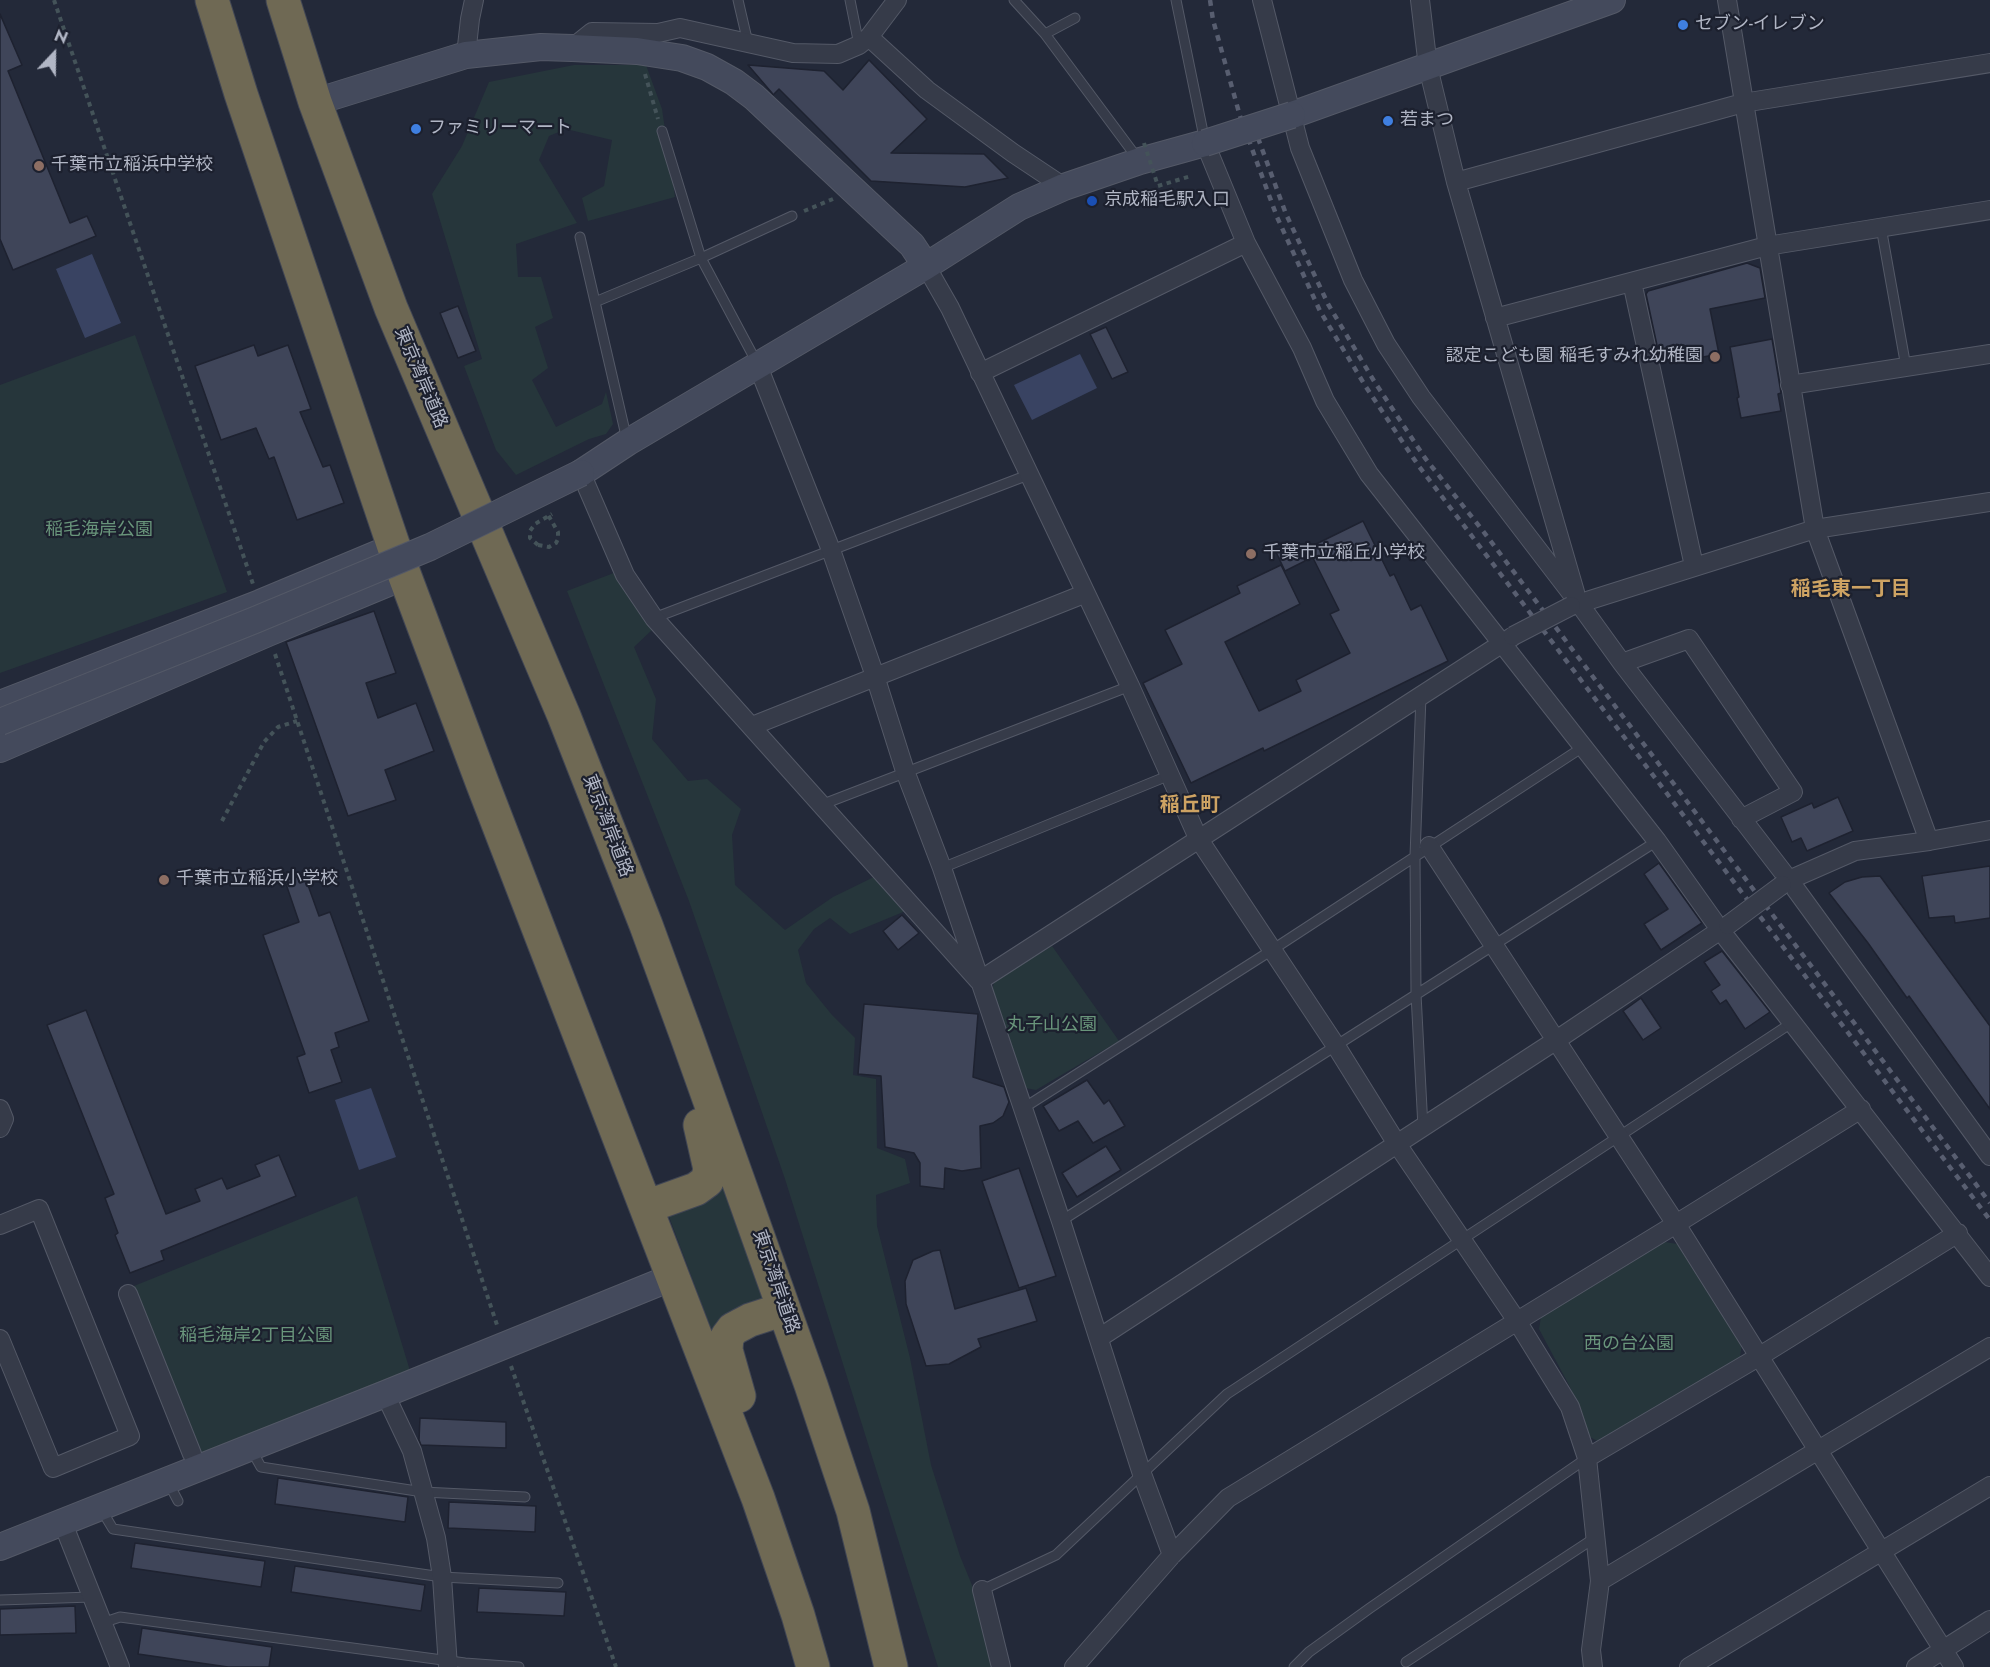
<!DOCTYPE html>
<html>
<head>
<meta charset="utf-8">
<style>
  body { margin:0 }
  #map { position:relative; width:1990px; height:1667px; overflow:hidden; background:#232939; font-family:Jost,sans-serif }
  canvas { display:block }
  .north { position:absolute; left:24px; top:24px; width:60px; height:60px; -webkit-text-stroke:4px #1c202e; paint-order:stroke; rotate:22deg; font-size:16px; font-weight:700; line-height:24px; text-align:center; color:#b1b6c5 }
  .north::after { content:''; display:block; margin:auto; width:21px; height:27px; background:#b1b6c5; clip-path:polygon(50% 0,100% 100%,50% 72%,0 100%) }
</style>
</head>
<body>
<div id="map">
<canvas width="1990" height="1667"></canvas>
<div class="north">N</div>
</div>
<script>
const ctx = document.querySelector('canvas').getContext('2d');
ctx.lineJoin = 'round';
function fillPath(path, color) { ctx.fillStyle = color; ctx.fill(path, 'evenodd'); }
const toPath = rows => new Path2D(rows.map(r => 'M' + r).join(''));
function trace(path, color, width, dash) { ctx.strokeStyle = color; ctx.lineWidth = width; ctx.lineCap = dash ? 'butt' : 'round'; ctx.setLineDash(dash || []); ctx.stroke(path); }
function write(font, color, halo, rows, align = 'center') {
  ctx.font = font + ' Jost,"Noto Sans JP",sans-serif'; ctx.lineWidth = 4.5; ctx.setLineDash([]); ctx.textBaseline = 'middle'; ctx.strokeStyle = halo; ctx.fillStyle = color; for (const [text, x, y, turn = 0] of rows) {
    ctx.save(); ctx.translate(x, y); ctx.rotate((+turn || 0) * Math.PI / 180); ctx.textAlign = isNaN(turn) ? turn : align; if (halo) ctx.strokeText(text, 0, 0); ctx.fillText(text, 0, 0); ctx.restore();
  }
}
const green = toPath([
  [574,65,646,65,662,109,675,197,588,221,582,198,604,186,612,140,566,129,549,136,539,160,577,223,516,244,518,277,541,277,553,318,535,327,548,368,532,380,556,427,602,404,606,392,613,424,606,434,589,439,516,475,496,450,464,366,482,359,432,194,462,146,489,82],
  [135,335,227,592,0,673,0,385],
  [619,571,653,629,634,647,656,699,652,739,688,781,707,779,741,809,732,835,735,885,785,930,833,897,876,876,908,910,850,934,830,918,814,929,798,950,806,983,832,1015,855,1038,853,1075,876,1079,877,1148,905,1159,910,1183,876,1195,877,1226,910,1358,931,1465,960,1556,974,1590,997,1667,938,1667,785,1179,689,901,567,591],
  [1052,946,1119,1041,1036,1090,1025,1088,992,993,994,981],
  [722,1177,766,1297,729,1313,713,1334,668,1214],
  [357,1196,411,1374,204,1458,134,1286],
  [1665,1242,1677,1244,1742,1343,1740,1357,1601,1443,1590,1437,1570,1387,1539,1329,1541,1317]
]);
const water = toPath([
  [92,254,121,323,85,338,56,269],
  [1080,354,1097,388,1032,420,1014,385],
  [371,1088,396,1157,359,1170,335,1100]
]);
const building = toPath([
  [0,14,22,65,8,71,70,223,87,216,96,236,13,270,0,239,0,14],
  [869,60,927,119,891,153,984,154,1008,178,965,187,871,181,779,89,773,95,772,93,748,65,824,71,843,90,869,60],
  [1747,263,1760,268,1765,298,1710,309,1719,354,1687,360,1684,345,1658,350,1646,294,1648,291,1747,263],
  [458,306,476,351,458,358,440,313,458,306],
  [1106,327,1128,372,1112,379,1090,334,1106,327],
  [1772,339,1781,393,1778,394,1781,411,1741,418,1737,398,1739,397,1730,347,1772,339],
  [254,345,258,356,288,345,311,409,300,412,323,467,330,465,344,503,297,520,274,457,269,459,256,428,221,440,195,366,254,345],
  [1363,521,1390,576,1394,574,1411,610,1421,605,1448,661,1264,751,1263,748,1191,783,1143,683,1182,664,1165,630,1240,593,1237,586,1281,565,1300,604,1225,642,1259,711,1301,691,1296,680,1350,653,1330,614,1339,610,1308,548,1363,521],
  [1296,542,1305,561,1285,571,1276,552,1296,542],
  [374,611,396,673,366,683,378,718,416,703,434,751,385,770,396,800,348,816,286,642,374,611],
  [1838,797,1853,831,1807,851,1801,838,1792,842,1781,817,1812,803,1814,808,1838,797],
  [1659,863,1702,923,1661,950,1644,924,1668,909,1644,874,1659,863],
  [1990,866,1990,918,1955,923,1954,916,1929,918,1922,876,1990,866],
  [304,874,319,916,330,912,369,1021,335,1033,339,1047,331,1050,342,1082,309,1093,297,1057,305,1054,263,935,299,922,285,881,304,874],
  [1880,876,1990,1026,1990,1109,1909,996,1907,998,1868,943,1829,893,1845,882,1862,877,1880,876],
  [902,915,919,933,898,950,883,931,902,915],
  [1722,951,1770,1012,1745,1029,1726,1000,1720,1004,1711,991,1720,985,1704,962,1722,951],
  [1641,998,1661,1028,1643,1040,1623,1011,1641,998],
  [864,1004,978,1014,973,1077,1004,1087,1009,1102,1003,1116,993,1123,980,1126,981,1168,962,1171,945,1168,944,1189,920,1186,920,1163,914,1153,885,1147,881,1076,858,1074,864,1004],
  [86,1010,166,1214,200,1201,195,1189,222,1178,227,1189,260,1176,255,1165,279,1155,296,1196,161,1251,164,1260,130,1273,115,1235,118,1233,105,1198,114,1194,47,1025,86,1010],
  [1087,1080,1104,1104,1109,1100,1125,1126,1093,1143,1078,1121,1059,1131,1043,1106,1087,1080],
  [1106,1146,1121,1170,1077,1197,1062,1173,1106,1146],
  [1019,1168,1056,1276,1019,1288,982,1181,1019,1168],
  [940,1250,955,1309,1026,1288,1037,1321,978,1339,981,1347,949,1364,926,1366,906,1304,905,1281,913,1260,933,1251,940,1250],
  [420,1418,506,1422,506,1448,421,1445,419,1440,420,1418],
  [278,1478,408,1497,405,1522,275,1504,278,1478],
  [449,1502,536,1506,535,1532,448,1528,449,1502],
  [135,1543,265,1561,261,1587,131,1568,135,1543],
  [295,1566,425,1585,421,1611,291,1592,295,1566],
  [479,1588,566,1592,564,1616,477,1612,479,1588],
  [75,1606,76,1633,0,1635,0,1609,75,1606],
  [142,1628,272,1647,269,1667,228,1667,138,1654,142,1628]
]);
const path = toPath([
  [54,0,253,584],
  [645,74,658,119],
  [1158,186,1191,176],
  [804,211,833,199],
  [538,545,549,547,556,543,558,539,558,532,547,513],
  [275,654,497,1325],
  [222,821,264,742,278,727,297,721],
  [511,1366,616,1667]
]);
const lane = toPath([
  [738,0,748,43],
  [850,0,859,45],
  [1014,0,1045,34,1138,159],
  [1176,0,1205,142],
  [1045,34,1075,18],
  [662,131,701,258,757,363],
  [1881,227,1906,367],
  [580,237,627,440],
  [595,302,701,258,792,216],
  [654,618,1028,475],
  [1421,696,1415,856,1416,994,1423,1128],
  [821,805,1130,686],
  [942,868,1170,775],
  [1022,1109,1272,950,1583,747],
  [1061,1221,1657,841],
  [251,1449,261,1467,423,1492,525,1497],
  [168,1482,178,1501],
  [107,1519,113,1529,442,1577,558,1583],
  [982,1590,1056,1555,1227,1394,1793,1022],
  [0,1600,92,1597],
  [102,1623,120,1617,465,1663,519,1667],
  [1406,1662,1596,1537],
  [1294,1667,1309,1652,1370,1608,1587,1458]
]);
const street = toPath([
  [1262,0,1300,148,1353,280,1386,344,1421,397,1578,602,1622,663,1789,880,1990,1156],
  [1420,0,1428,67,1456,182,1575,592],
  [1727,0,1815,529,1929,841],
  [869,37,927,90,1013,153,1064,187],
  [572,48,592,32,658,33,680,28,793,53,838,54,859,45,869,37,897,0],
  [466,55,470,19,474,0],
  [1205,143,1246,243,1302,348,1325,401,1369,474,1657,841,1721,931,1990,1277],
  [1456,182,1743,103,1990,63],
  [926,266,950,308,1130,686,1198,838,1336,1046,1397,1144,1517,1321,1570,1407,1587,1458,1600,1581,1591,1650,1593,1667],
  [1632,282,1694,566],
  [1495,318,1767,246,1990,210],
  [758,366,831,550,875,676,905,771,942,868,1061,1221,1142,1474,1172,1555],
  [980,373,1246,243],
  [1790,385,1990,354],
  [581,473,625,575,654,618,979,981,1512,637],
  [1571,606,1815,529,1990,502],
  [1622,663,1689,639,1793,792,1741,819],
  [752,726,1084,594],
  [1429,846,1676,1224,1954,1667],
  [1782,885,1789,880,1855,851,1929,841,1990,830],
  [0,1109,4,1119,0,1128],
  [0,1225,39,1209,130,1436,53,1468,0,1339],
  [128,1294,192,1454],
  [1099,1338,1555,1041,1728,925],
  [385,1394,412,1451,436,1538,442,1577,448,1667],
  [1587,1458,1760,1356,1958,1233],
  [62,1521,120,1667],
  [1600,1581,1990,1347],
  [982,1590,1001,1667],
  [1074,1667,1172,1555,1228,1498,1676,1224,1861,1109],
  [1689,1667,1990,1486],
  [1916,1667,1990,1620]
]);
const secondary = toPath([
  [315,102,466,55,541,47,572,48,637,51,682,58,707,67,734,82,754,97,912,245,926,266],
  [1292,115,1612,0],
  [581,473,628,442,926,266,1019,207,1064,187,1140,161,1205,143],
  [0,704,260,603,394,547],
  [0,749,268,633,405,576],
  [0,1547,385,1394,673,1277]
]);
const highway = toPath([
  [212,0,241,94,394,547,482,782,758,1498,798,1615,813,1667],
  [283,0,315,102,391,308,564,716,646,925,687,1037,811,1385,853,1511,891,1667],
  [646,1207,696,1189,707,1181,710,1169,700,1125],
  [739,1396,726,1350,727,1337,733,1329,750,1320,784,1309]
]);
const rail = toPath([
  [1210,0,1213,20,1240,116,1277,217,1320,311,1366,387,1418,465,1990,1220],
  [1258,138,1286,214,1328,304,1374,381,1425,458,1483,531,1990,1203]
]);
const pathBridge = toPath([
  [1144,143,1158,186],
  [538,545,530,538,530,531,535,524,552,514]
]);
const streetBridge = toPath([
  [1513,636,1571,606],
  [1728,925,1782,885]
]);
const secondaryBridge = toPath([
  [1205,143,1292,115],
  [0,722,255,620,430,547,581,473]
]);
const markers = [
  [1683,25,6,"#3f7fe0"],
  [1388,121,6,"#3f7fe0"],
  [416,129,6,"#3f7fe0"],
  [39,166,6,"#8d6e63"],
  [1092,201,6,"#1a4fb4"],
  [1715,357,6,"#8d6e63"],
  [1251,554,6,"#8d6e63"],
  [164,880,6,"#8d6e63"]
];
const poiNames = [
  ["セブン-イレブン",1695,25],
  ["若まつ",1400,121],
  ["ファミリーマート",428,129],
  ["千葉市立稲浜中学校",51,166],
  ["京成稲毛駅入口",1104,201],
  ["認定こども園 稲毛すみれ幼稚園",1703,357,"right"],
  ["千葉市立稲丘小学校",1263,554],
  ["千葉市立稲浜小学校",176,880]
];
const streetNames = [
  ["東京湾岸道路",420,378,67],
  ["東京湾岸道路",607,826,69],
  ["東京湾岸道路",775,1282,71]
];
const parkNames = [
  ["稲毛海岸公園",99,531],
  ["丸子山公園",1052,1026],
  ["稲毛海岸2丁目公園",256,1337],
  ["西の台公園",1629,1345]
];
const neighbourhoodNames = [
  ["稲毛東一丁目",1851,590],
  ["稲丘町",1190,806]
];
fillPath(green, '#26363b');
fillPath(water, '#394362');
fillPath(building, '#3f4559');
trace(building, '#1e2230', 1.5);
trace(lane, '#545967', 11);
trace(street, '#545967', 20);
trace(secondary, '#545967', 28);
trace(highway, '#414654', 35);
trace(path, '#445359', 4, [4.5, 4.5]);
trace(lane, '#363b49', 9);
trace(street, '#363b49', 18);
trace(secondary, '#444a5c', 26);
trace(highway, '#6f6954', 33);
trace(rail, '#585e70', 4.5, [6, 6]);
trace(streetBridge, '#545967', 20, []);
trace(secondaryBridge, '#545967', 28, []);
trace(pathBridge, '#445359', 4, [4.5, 4.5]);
trace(streetBridge, '#363b49', 18);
trace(secondaryBridge, '#444a5c', 26);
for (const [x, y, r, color] of markers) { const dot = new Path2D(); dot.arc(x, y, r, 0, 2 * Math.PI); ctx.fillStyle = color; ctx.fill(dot); trace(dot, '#1c202e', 2); }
write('18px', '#b1b6c5', '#1c202e', poiNames, 'left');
write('18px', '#b1b6c5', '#1c202e', streetNames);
write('18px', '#69957b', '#1c202e', parkNames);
write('bold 20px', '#cea363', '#1c202e', neighbourhoodNames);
</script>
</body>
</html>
